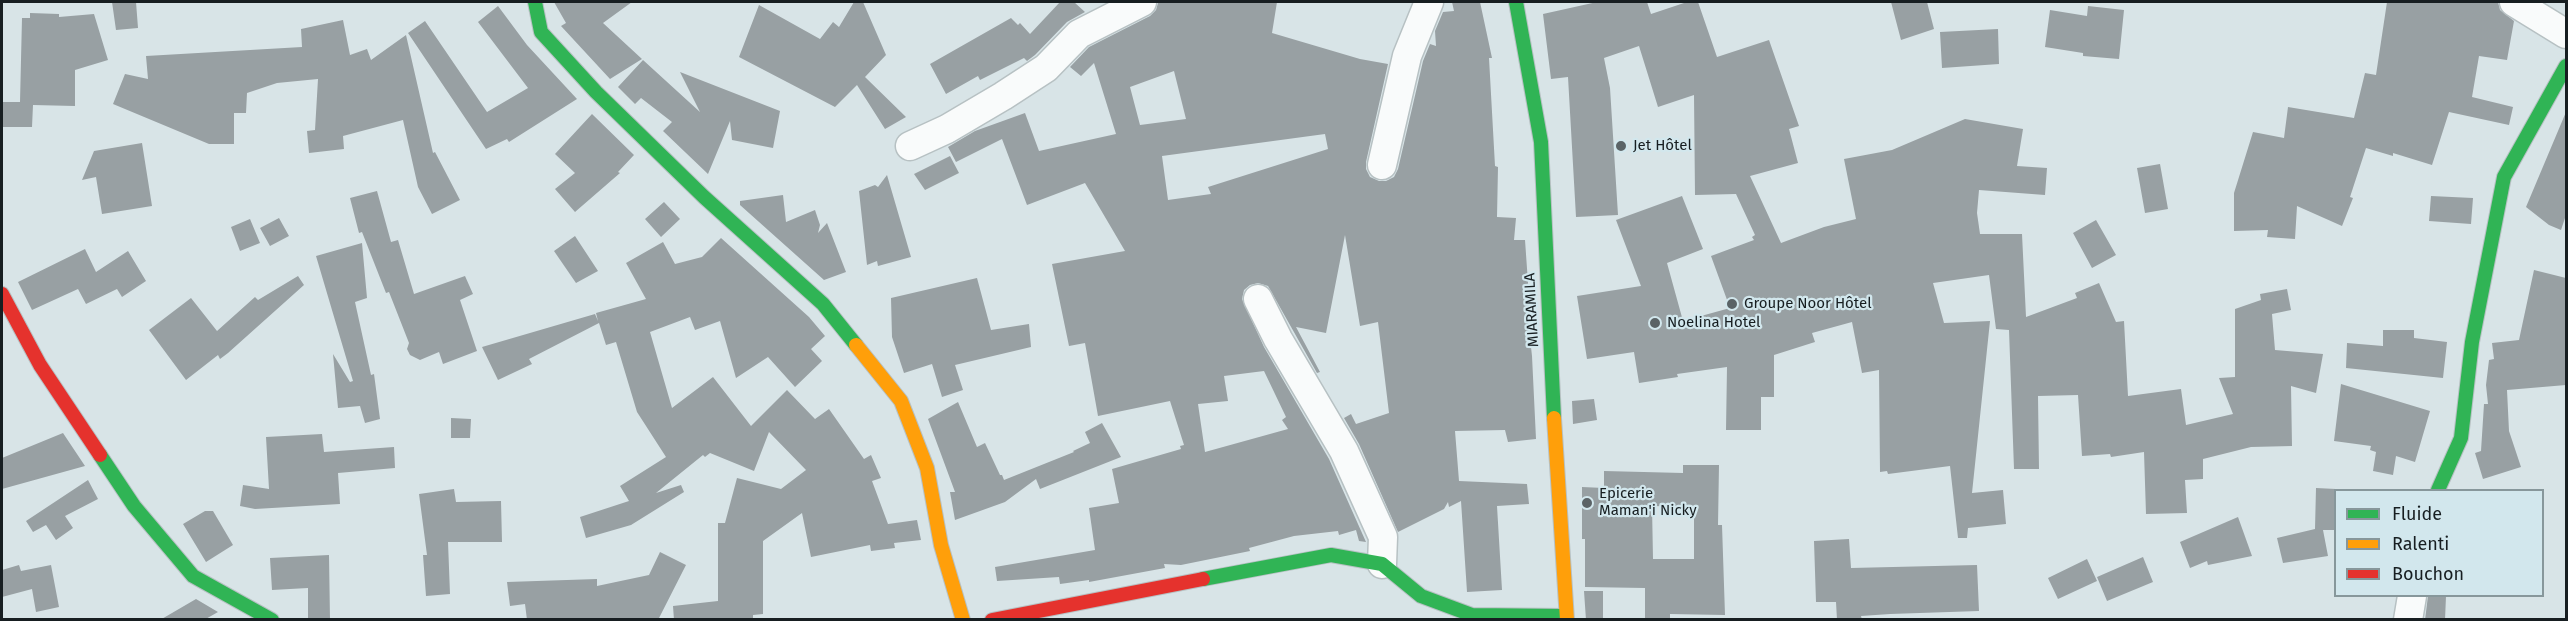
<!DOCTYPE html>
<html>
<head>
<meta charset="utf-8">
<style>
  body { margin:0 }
  #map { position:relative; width:2568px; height:621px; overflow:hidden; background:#d8e4e7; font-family:"Fira Sans",sans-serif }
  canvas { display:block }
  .frame { position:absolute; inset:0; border:3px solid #171e21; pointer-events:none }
  .legend { position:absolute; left:2334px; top:489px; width:210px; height:108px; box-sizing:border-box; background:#d2e7ed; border:2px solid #87979b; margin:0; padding:8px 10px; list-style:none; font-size:18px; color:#171e21 }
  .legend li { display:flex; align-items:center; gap:12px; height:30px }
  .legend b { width:30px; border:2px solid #87979b }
</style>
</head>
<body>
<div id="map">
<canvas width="2568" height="621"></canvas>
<div class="frame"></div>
<ul class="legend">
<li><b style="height:8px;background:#30b455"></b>Fluide</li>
<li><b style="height:8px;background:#ff9f0a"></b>Ralenti</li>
<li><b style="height:8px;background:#e5322d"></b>Bouchon</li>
</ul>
</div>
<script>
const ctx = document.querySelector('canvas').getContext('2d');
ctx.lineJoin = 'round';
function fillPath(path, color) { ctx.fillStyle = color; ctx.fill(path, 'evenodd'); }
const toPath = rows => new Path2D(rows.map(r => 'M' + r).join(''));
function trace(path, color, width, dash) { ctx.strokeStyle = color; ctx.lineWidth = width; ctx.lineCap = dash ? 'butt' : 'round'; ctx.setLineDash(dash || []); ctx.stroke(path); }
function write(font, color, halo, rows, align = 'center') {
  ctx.font = font + ' "Fira Sans",sans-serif'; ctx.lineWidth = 4.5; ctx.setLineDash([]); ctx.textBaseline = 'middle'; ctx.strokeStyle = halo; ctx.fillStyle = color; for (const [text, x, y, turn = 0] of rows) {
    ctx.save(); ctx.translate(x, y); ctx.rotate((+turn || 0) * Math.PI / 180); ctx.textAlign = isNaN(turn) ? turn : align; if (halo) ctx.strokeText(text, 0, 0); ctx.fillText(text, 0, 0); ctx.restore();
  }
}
const building = toPath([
  [112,2,136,2,138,28,116,30],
  [554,2,632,2,603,23,642,59,610,79,561,26,566,23],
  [854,2,863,2,886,55,865,77,906,117,885,129,857,85,835,107,739,57,759,5,820,39,833,22,839,27],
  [1060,2,1074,2,1085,12,1067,22,1035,55,1027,61,1024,58,980,80,978,76,946,94,930,64,1011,18,1018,25,1020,23,1030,34],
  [1162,2,1277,2,1272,33,1360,59,1388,64,1366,162,1366,169,1370,177,1379,181,1386,181,1394,177,1398,169,1423,61,1430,44,1436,46,1435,31,1443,12,1454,11,1452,2,1480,2,1492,58,1489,58,1495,166,1498,167,1497,217,1516,218,1514,240,1525,240,1530,311,1527,311,1532,356,1536,439,1508,442,1505,430,1455,431,1459,481,1527,484,1529,504,1497,506,1502,590,1467,592,1461,501,1449,507,1448,502,1444,509,1398,532,1359,444,1344,418,1351,414,1356,424,1389,413,1378,322,1360,326,1345,235,1326,333,1296,327,1320,372,1317,373,1268,286,1258,283,1250,285,1244,290,1242,299,1264,347,1329,459,1366,542,1359,541,1356,530,1339,535,1338,531,1294,536,1249,548,1250,551,1181,565,1164,564,1165,568,1089,582,1089,580,1060,584,1059,577,997,581,995,567,1095,550,1089,508,1119,503,1112,469,1181,449,1180,446,1184,445,1170,401,1098,416,1085,343,1069,346,1052,264,1125,251,1085,183,1027,205,1002,139,956,162,948,147,975,131,1025,113,1039,151,1116,134,1094,63,1081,76,1070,67,1089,47,1150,16,1156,10,1158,3],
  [1174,71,1186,119,1140,125,1130,87],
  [1325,134,1328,149,1208,187,1211,194,1168,200,1162,156],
  [1264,371,1286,417,1282,420,1288,429,1205,452,1198,404,1228,401,1224,376],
  [1597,2,1647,2,1651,14,1687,2,1698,2,1717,57,1769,40,1799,126,1789,129,1798,163,1750,176,1781,243,1824,227,1856,219,1844,159,1892,150,1965,119,2023,129,2017,166,2047,168,2045,195,1979,190,1977,213,1980,234,2022,234,2026,317,2077,298,2075,293,2099,283,2116,322,2124,321,2128,396,2181,389,2186,425,2233,414,2219,378,2235,377,2235,309,2261,300,2260,294,2287,289,2291,310,2272,314,2275,350,2323,354,2316,393,2291,386,2292,446,2251,447,2203,459,2203,479,2185,480,2187,513,2146,514,2144,452,2111,457,2110,454,2082,456,2078,395,2038,396,2039,469,2014,469,2009,330,1996,329,1989,275,1933,283,1944,323,1990,321,1972,493,2003,490,2006,524,1968,528,1967,538,1958,538,1950,466,1888,474,1887,471,1880,472,1879,370,1862,373,1852,322,1812,333,1815,342,1774,355,1774,397,1761,397,1761,430,1726,430,1727,367,1677,374,1678,377,1639,383,1634,352,1587,359,1577,296,1641,286,1616,220,1682,196,1703,249,1667,263,1683,321,1730,308,1711,256,1754,240,1752,237,1755,235,1736,194,1695,195,1694,95,1658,107,1639,46,1604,58,1610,88,1618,215,1576,217,1568,77,1551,79,1543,14],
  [1891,2,1927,2,1934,29,1901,40],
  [2387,2,2498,2,2500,10,2514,21,2507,60,2479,56,2472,97,2513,107,2509,125,2449,112,2432,165,2393,153,2393,156,2366,148,2350,197,2353,198,2342,226,2297,206,2295,239,2267,237,2268,230,2234,231,2234,193,2253,132,2284,138,2288,107,2354,118,2365,73,2376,75],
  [498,6,527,45,577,99,509,142,507,139,486,149,408,33,425,21,487,112,528,88,478,22],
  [2088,6,2124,10,2119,59,2083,56,2083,53,2045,47,2050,10,2087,16],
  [30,13,59,14,59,17,94,14,108,60,75,70,75,106,33,105,32,127,2,127,2,102,20,102,22,18,30,18],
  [343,20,350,55,367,49,371,60,406,35,433,153,435,152,460,200,432,214,418,187,403,120,343,136,344,149,309,153,307,131,315,130,318,79,277,83,247,93,246,113,234,113,234,144,209,144,113,104,125,74,148,79,146,56,302,47,301,29],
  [1998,29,1999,64,1942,68,1940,32],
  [643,60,700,112,680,72,780,111,773,148,732,140,730,121,708,174,663,131,672,122,641,98,635,104,618,87],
  [2566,112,2566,215,2561,230,2549,225,2526,207],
  [592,114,634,155,618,172,620,173,575,212,555,189,575,173,555,154],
  [142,143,152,206,102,214,96,177,82,180,94,151],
  [950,156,959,173,925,190,914,174],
  [2160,164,2168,209,2145,213,2137,168],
  [887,175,911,257,878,266,877,261,867,265,859,191,875,185,878,187],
  [377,191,391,242,398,240,414,294,465,276,473,294,460,300,477,351,443,364,439,352,420,360,410,355,407,349,409,343,389,292,386,293,362,232,359,233,350,198],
  [783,195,786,222,815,210,820,225,818,233,827,223,846,272,824,280,740,205,740,201],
  [2431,196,2473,198,2471,224,2429,221],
  [664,202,680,219,661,237,645,219],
  [279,218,289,236,270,246,260,228],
  [250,219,260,243,240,251,231,227],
  [2096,220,2116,255,2092,268,2073,233],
  [575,236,598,271,576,283,554,251],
  [721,238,809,317,825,336,811,349,822,361,795,387,768,357,736,378,720,321,695,330,690,317,650,332,672,408,713,377,751,426,787,390,815,419,829,409,864,459,871,455,881,478,872,481,888,524,917,520,921,540,894,543,895,548,871,551,870,545,811,557,802,513,763,541,763,614,753,615,753,620,674,620,673,606,718,601,718,523,725,523,737,478,781,489,806,470,769,432,754,471,710,453,705,457,703,455,656,493,681,485,684,492,631,525,586,538,580,517,629,501,620,486,666,457,637,412,616,342,606,345,599,323,529,359,532,364,498,380,482,347,595,314,598,321,596,313,646,299,626,263,663,242,675,264,702,257],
  [362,243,367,298,355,302,371,375,374,374,380,419,365,423,360,406,338,408,333,354,350,382,353,381,316,256],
  [85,249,96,272,128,251,146,281,122,297,117,289,86,304,78,289,32,310,18,282],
  [2534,270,2566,278,2566,385,2507,390,2509,431,2521,467,2483,479,2475,453,2481,451,2484,404,2488,404,2486,385,2489,360,2494,359,2492,343,2519,340],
  [298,276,304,285,228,353,220,359,218,355,186,380,149,330,191,298,217,331,255,297,258,300],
  [977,278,991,330,1029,324,1031,347,955,365,963,390,942,397,932,364,904,373,892,337,891,298],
  [2383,330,2414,330,2414,338,2447,342,2443,378,2346,368,2347,343,2383,346],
  [2341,384,2430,411,2415,462,2396,456,2393,475,2373,471,2376,452,2370,450,2371,446,2334,441],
  [1594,399,1597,420,1573,424,1572,401],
  [958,402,977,447,985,443,1000,475,1002,475,1004,480,1074,452,1073,451,1090,443,1085,432,1102,423,1121,457,1040,489,1036,479,1005,502,955,520,950,492,955,492,928,419],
  [451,418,471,419,470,438,451,438],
  [63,433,85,466,2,489,2,458],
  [322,434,324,452,394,447,395,468,338,473,340,504,255,509,240,506,243,485,269,489,266,437],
  [1683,465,1719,465,1718,525,1722,525,1725,615,1670,614,1670,620,1645,620,1645,588,1585,587,1585,539,1582,539,1582,487,1604,488,1604,471,1683,473],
  [1652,506,1694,507,1694,559,1653,559],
  [88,480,98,499,65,516,73,528,56,540,46,525,33,532,26,521],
  [2316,488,2336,489,2336,530,2323,530,2328,556,2283,563,2277,538,2315,529],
  [454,489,456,502,501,501,502,542,448,542,450,594,426,596,423,555,427,555,419,494],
  [205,511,213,511,233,545,206,562,183,524],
  [2238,517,2252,556,2208,565,2207,561,2190,568,2180,542],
  [1849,539,1851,568,1977,565,1979,611,1890,614,1861,616,1862,620,1837,620,1836,602,1816,602,1814,541],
  [660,552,686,565,658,620,527,620,525,604,510,606,507,582,597,579,597,586,649,575],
  [329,555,330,620,308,620,308,588,272,590,270,558],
  [2143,557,2153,582,2107,601,2097,577],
  [2087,559,2097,581,2058,599,2048,578],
  [19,565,21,571,51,565,59,607,36,612,32,589,2,597,2,570],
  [1584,591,1603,591,1603,620,1586,620],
  [2428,596,2446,596,2445,620,2425,620],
  [196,599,218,612,204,620,160,620]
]);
const street = toPath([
  [2514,2,2566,34],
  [910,146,947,129,1003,96,1046,68,1079,34,1142,2],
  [1382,165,1407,56,1429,2],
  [1258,299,1278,339,1344,451,1383,537,1382,564],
  [2408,620,2412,596]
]);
const fast = toPath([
  [535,2,541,32,596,92,704,197,823,304,856,345],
  [1516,2,1541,142,1554,418],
  [100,455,134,506,193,576,272,620],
  [2438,490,2461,438,2472,342,2504,177,2566,66],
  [1203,579,1331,555,1382,564,1421,596,1472,615,1566,616]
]);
const slow = toPath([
  [856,345,901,401,927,468,941,545,963,620],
  [1554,418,1567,620]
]);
const jam = toPath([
  [2,294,40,365,100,455],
  [992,620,1203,579]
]);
const markers = [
  [1621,146,6,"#5b6366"],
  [1732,304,6,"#5b6366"],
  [1655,323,6,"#5b6366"],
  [1587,503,6,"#5b6366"]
];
const poiNames = [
  ["Jet Hôtel",1633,146],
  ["Groupe Noor Hôtel",1744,304],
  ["Noelina Hotel",1667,323],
  ["Epicerie",1599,494],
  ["Maman'i Nicky",1599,511]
];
const streetNames = [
  ["MIARAMILA",1532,310,-93]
];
fillPath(building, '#98a0a3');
trace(street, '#b7c1c3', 31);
trace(fast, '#b7c1c3', 16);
trace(slow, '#b7c1c3', 16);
trace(jam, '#b7c1c3', 16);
trace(street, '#f9fbfb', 28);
trace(fast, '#30b455', 14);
trace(slow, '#ff9f0a', 14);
trace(jam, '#e5322d', 14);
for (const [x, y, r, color] of markers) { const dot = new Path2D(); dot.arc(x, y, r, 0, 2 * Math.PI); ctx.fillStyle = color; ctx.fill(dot); trace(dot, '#d2e7ed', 2); }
write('15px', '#171e21', '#d2e7ed', poiNames, 'left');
write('15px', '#171e21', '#d2e7ed', streetNames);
</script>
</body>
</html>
